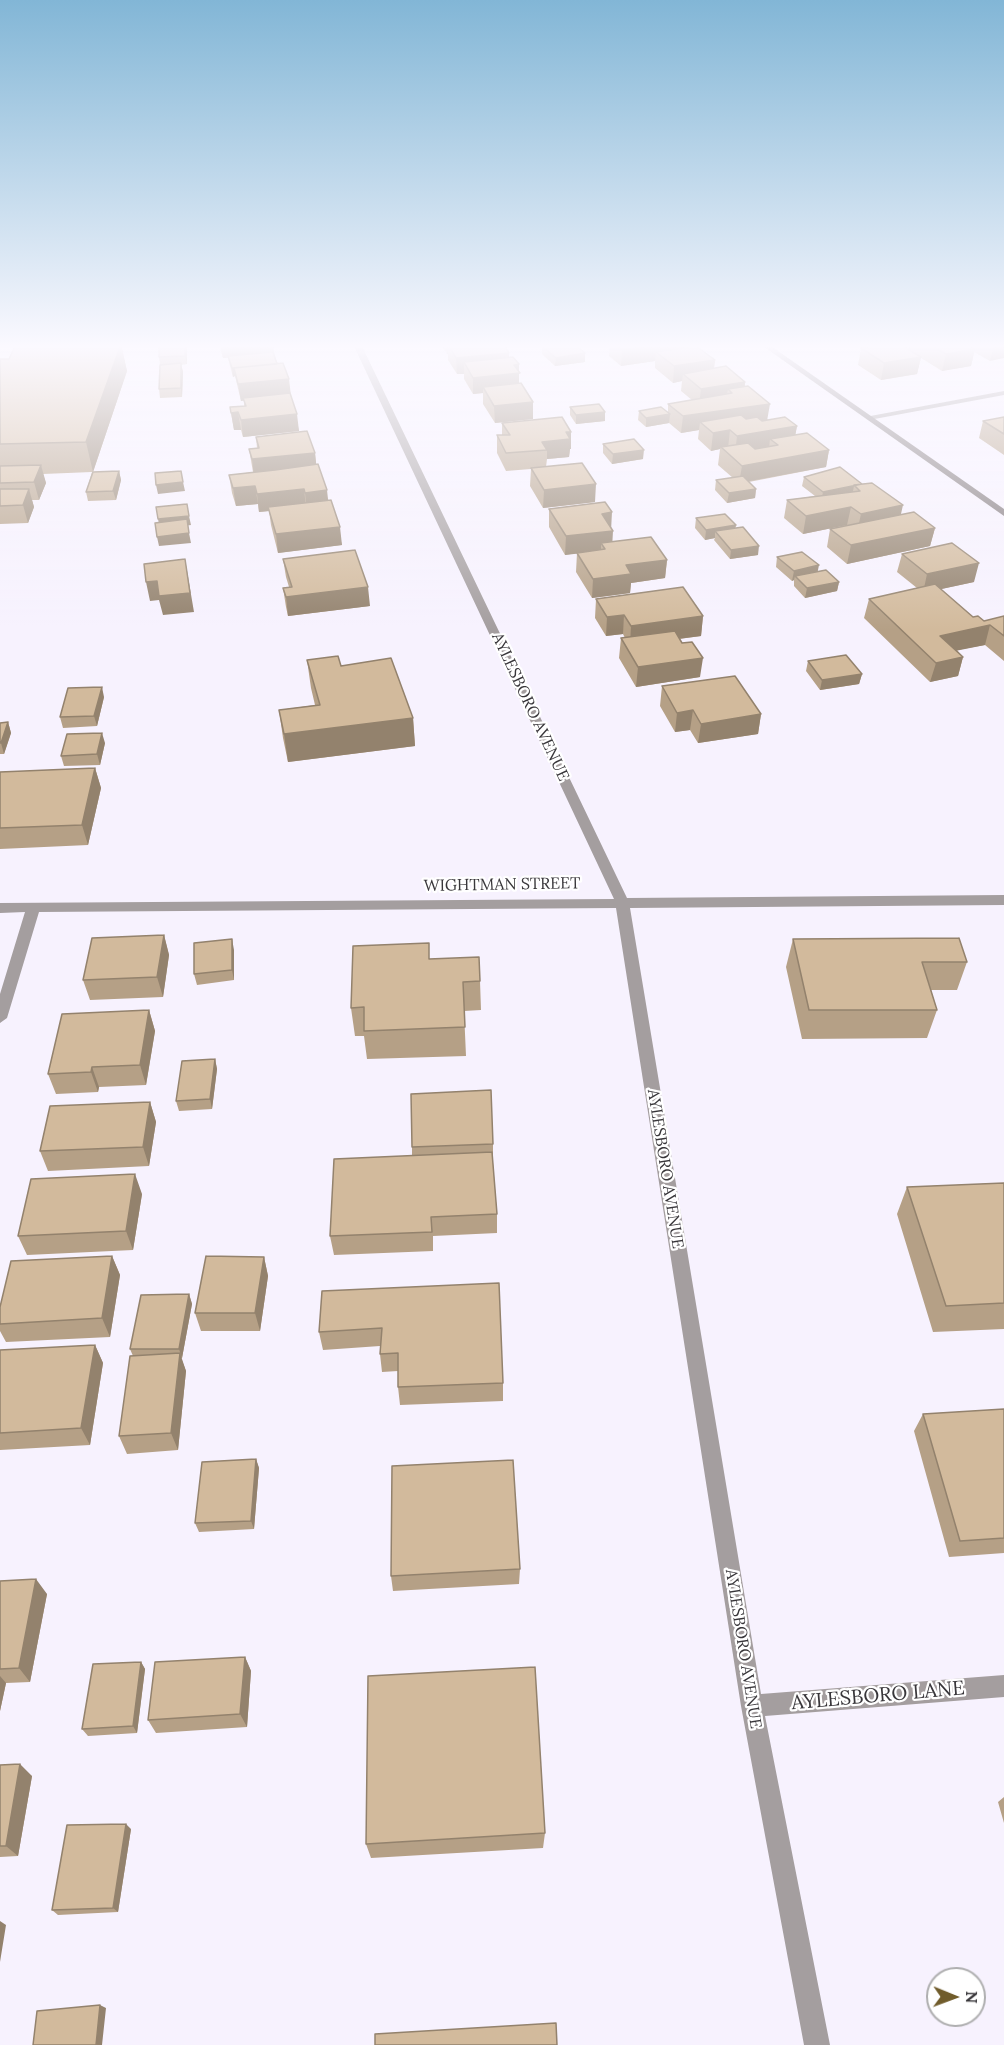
<!DOCTYPE html>
<html>
<head>
<meta charset="utf-8">
<style>
  body { margin:0 }
  #map { position:relative; width:1004px; height:2045px; overflow:hidden; background:#f7f2fe; font-family:Lora,serif }
  canvas { display:block }
  .north { position:absolute; left:926px; top:1967px; width:60px; height:60px; box-sizing:border-box; background:#fff; border:2px solid #afafb0; border-radius:50%; rotate:91deg; font-size:16px; font-weight:700; line-height:24px; text-align:center; color:#38363a }
  .north::after { content:''; display:block; margin:auto; width:21px; height:27px; background:#705c2b; clip-path:polygon(50% 0,100% 100%,50% 72%,0 100%) }
</style>
</head>
<body>
<div id="map">
<canvas width="1004" height="2045"></canvas>
<div class="north">N</div>
</div>
<script>
const ctx = document.querySelector('canvas').getContext('2d');
ctx.lineJoin = 'round';
const toPath = rows => new Path2D(rows.map(r => 'M' + r).join(''));
function fillPath(path, color) { ctx.fillStyle = color; ctx.fill(path, 'evenodd'); }
function trace(path, color, width, dash) { ctx.strokeStyle = color; ctx.lineWidth = width; ctx.lineCap = dash ? 'butt' : 'round'; ctx.setLineDash(dash || []); ctx.stroke(path); }
function write(font, color, halo, rows, align = 'center') {
  ctx.font = font + ' Lora,serif'; ctx.lineWidth = 4.5; ctx.setLineDash([]); ctx.textBaseline = 'middle'; ctx.strokeStyle = halo; ctx.fillStyle = color; for (const [text, x, y, turn = 0] of rows) {
    ctx.save(); ctx.translate(x, y); ctx.rotate((+turn || 0) * Math.PI / 180); ctx.textAlign = isNaN(turn) ? turn : align; if (halo) ctx.strokeText(text, 0, 0); ctx.fillText(text, 0, 0); ctx.restore();
  }
}
const street = toPath([
  [353,344,361,344,627,898,1004,895,1004,905,630,908,761,1694,1004,1675,1004,1697,765,1716,830,2045,804,2045,741,1706,616,908,39,912,7,1018,0,1023,0,994,25,912,0,913,0,903,614,899,353,344],
  [1004,391,1004,395,869,420,865,417,1004,391]
]);
const secondary = toPath([
  [760,344,768,344,1004,509,1004,516,760,344]
]);
const wall = toPath([
  [16,344,121,344,127,371,93,472,119,471,121,480,116,500,88,501,86,492,92,472,43,474,46,483,39,500,32,500,34,507,28,523,0,524,0,359,9,359],
  [186,344,187,364,181,365,183,372,182,397,160,398,159,389,160,365,159,357],
  [219,344,273,344,274,354,291,396,299,431,243,437,241,430,234,430,230,407,244,406,244,400,241,401,235,376,233,377,228,358,223,358],
  [441,344,496,344,497,345,509,353,509,358,519,364,519,383,533,402,533,419,495,423,483,404,483,393,473,394,464,379,464,374,457,374,448,360,448,354,447,354],
  [537,344,574,344,585,362,555,366,542,354,542,346,540,346],
  [610,344,686,344,685,347,715,360,714,368,745,382,745,386,768,420,797,426,795,435,829,450,826,467,749,482,756,489,755,498,727,503,715,490,716,480,733,478,718,465,720,449,711,451,698,439,699,430,681,433,669,423,646,427,638,420,639,411,668,412,668,404,692,400,681,391,682,381,673,383,655,368,655,361,621,366,609,356],
  [910,344,1004,344,990,361,974,352,971,366,942,371,921,358,917,374,881,380,858,365,861,348,909,350],
  [570,407,605,421,576,424,570,415],
  [1004,417,1004,455,979,438,983,421],
  [502,423,571,449,570,449,569,457,547,459,546,467,595,502,543,508,530,486,531,469,506,471,497,453,497,435,502,435],
  [256,437,315,453,316,464,342,545,278,553,271,525,269,511,259,512,258,504,236,506,232,493,229,475,253,472,249,449,257,448],
  [603,444,643,459,612,464,603,453],
  [840,467,901,514,935,528,930,546,847,564,827,547,830,529,847,525,803,534,784,518,787,500,815,496,802,486,804,477],
  [549,509,611,527,612,542,667,560,665,578,631,583,630,593,592,598,576,572,577,553,565,555,549,527],
  [696,518,736,525,735,528,758,555,730,559,714,540,715,538,705,540,695,528],
  [902,554,974,582,941,589,973,617,984,621,1004,616,1004,661,985,645,957,650,963,657,958,676,930,682,864,618,869,599,917,588,897,572],
  [777,557,818,572,839,582,837,591,805,598,794,586,794,580,792,581,776,567],
  [283,559,370,606,288,616,286,607,283,588,289,587,286,577],
  [596,599,703,616,701,636,679,639,700,677,636,687,619,658,621,638,625,638,623,634,606,636,595,618],
  [307,660,341,666,413,718,415,746,288,762,283,738,279,710,315,705,311,688],
  [808,661,862,674,859,684,820,690,806,671],
  [662,686,761,714,758,734,698,743,690,730,675,732,660,706],
  [104,697,97,726,63,728,60,717],
  [8,722,11,733,4,754,0,754,0,723],
  [105,743,100,765,64,766,61,756],
  [95,768,101,788,88,845,0,849,0,772],
  [164,935,169,955,163,997,90,1000,83,980],
  [793,939,967,962,957,990,931,990,937,1010,927,1038,802,1039,786,967],
  [234,950,234,980,197,985,194,974],
  [430,959,480,981,481,1010,464,1011,466,1056,367,1059,364,1036,355,1036,351,1008],
  [149,1010,155,1031,146,1085,99,1087,98,1092,56,1094,48,1074],
  [215,1059,217,1069,212,1109,179,1111,176,1101],
  [150,1102,156,1122,149,1166,48,1171,40,1151],
  [493,1144,493,1163,497,1214,497,1233,433,1236,433,1251,334,1255,330,1236,412,1156,412,1147],
  [1004,1183,1004,1329,933,1332,897,1214,907,1187],
  [142,1194,133,1250,27,1255,18,1236],
  [112,1256,120,1275,110,1337,6,1342,0,1331,0,1307],
  [264,1257,268,1276,260,1331,201,1331,195,1313],
  [322,1291,503,1383,503,1401,400,1405,398,1387,398,1371,382,1372,380,1354,380,1346,323,1350,319,1332],
  [189,1294,192,1304,182,1358,181,1358,186,1371,178,1450,127,1454,119,1436,133,1356,130,1349],
  [95,1345,103,1363,90,1445,0,1450,0,1350],
  [1004,1409,1004,1553,949,1557,914,1431,923,1414],
  [256,1459,259,1468,254,1529,199,1532,195,1523],
  [520,1569,519,1584,393,1591,391,1576],
  [0,1581,47,1594,30,1682,6,1683,0,1711],
  [245,1657,251,1671,247,1727,156,1733,148,1720],
  [141,1662,145,1669,137,1733,88,1736,82,1729],
  [0,1765,32,1776,18,1856,0,1857],
  [1004,1797,1004,1823,998,1802],
  [131,1829,118,1912,58,1915,52,1910],
  [545,1833,543,1848,371,1858,366,1844]
]);
const shadedWall = toPath([
  [121,344,127,371,93,472,86,442],
  [186,344,187,350,187,364,185,356],
  [220,344,273,344,274,354,223,358],
  [447,344,448,344,448,354,447,354],
  [540,344,561,344,540,346],
  [662,344,686,344,684,356,656,352,655,361,621,366,622,350],
  [852,344,867,344,852,346],
  [1000,344,1004,344,1004,358,990,361,994,345],
  [975,349,971,366,942,371,946,354],
  [509,353,509,369,464,362,464,374,457,374,456,358],
  [585,353,585,362,555,366,556,358],
  [921,357,917,374,881,380,884,363],
  [715,360,713,376,683,374,682,381,673,383,674,366],
  [181,363,183,372,182,397,181,388],
  [519,364,519,390,483,387,483,393,473,394,473,378,514,365],
  [232,368,234,368,235,376,233,377],
  [289,379,291,396,241,401,238,384],
  [745,382,743,398,732,393,728,389,726,401,699,406,701,389],
  [533,402,533,419,495,423,494,406],
  [770,404,767,421,700,422,699,430,681,433,683,416],
  [238,412,241,430,234,430,231,413],
  [605,412,605,421,576,424,576,415],
  [297,414,299,431,243,437,241,420],
  [670,414,669,423,646,427,646,418],
  [797,426,794,443,778,445,770,439,769,448,735,454,737,436],
  [730,430,728,448,721,447,720,449,711,451,713,433],
  [566,432,571,432,571,449,570,449,569,457,547,459,547,450,542,442],
  [644,450,643,459,612,464,613,454],
  [829,450,826,467,739,483,742,466],
  [315,453,317,471,254,477,252,459],
  [41,465,46,483,39,500,34,482],
  [119,471,121,480,116,500,113,491],
  [183,482,185,491,158,494,156,485],
  [596,484,595,502,543,508,544,490],
  [255,486,258,504,236,506,233,488],
  [854,486,852,496,821,502,823,492],
  [29,489,34,507,28,523,23,505],
  [304,489,306,507,268,507,269,511,259,512,257,494],
  [756,489,755,498,727,503,729,493],
  [327,490,329,508,307,511,305,493],
  [903,505,899,523,857,532,861,514],
  [851,507,847,525,803,534,806,516],
  [612,512,611,531,602,514],
  [189,516,191,525,160,529,158,519],
  [736,525,734,535,715,531,715,538,705,540,706,530],
  [340,527,342,545,278,553,276,534],
  [935,528,930,546,847,564,851,545],
  [613,531,612,549,601,543,601,551,565,555,566,536],
  [189,533,191,543,159,546,157,537],
  [759,546,758,555,730,559,731,550],
  [185,559,194,612,163,615,159,600,150,601,146,582],
  [667,560,665,578,631,583,630,593,592,598,593,579,626,565],
  [979,563,974,582,923,593,927,574],
  [819,565,817,575,795,576,794,580,792,581,794,571],
  [839,582,837,591,805,598,807,588],
  [368,587,370,606,288,616,286,597],
  [624,615,623,634,606,636,607,617],
  [703,616,701,636,630,645,631,626],
  [990,625,985,645,935,655,940,636],
  [963,657,958,676,930,682,936,663],
  [703,658,700,677,636,687,638,667],
  [862,674,859,684,820,690,822,680],
  [102,687,104,697,97,726,94,716],
  [693,710,690,730,675,732,677,713],
  [761,714,758,734,698,743,701,724],
  [413,718,415,746,288,762,284,734],
  [8,722,11,733,4,754,1,743],
  [102,733,105,743,100,765,97,754],
  [95,768,101,788,88,845,82,825],
  [164,935,169,955,163,997,157,977],
  [232,939,234,950,234,980,232,970],
  [149,1010,155,1031,146,1085,140,1065],
  [215,1059,217,1069,212,1109,210,1099],
  [92,1067,99,1087,98,1092,91,1072],
  [150,1102,156,1122,149,1166,143,1147],
  [135,1174,142,1194,133,1250,126,1231],
  [112,1256,120,1275,110,1337,102,1318],
  [264,1257,268,1276,260,1331,255,1313],
  [189,1294,192,1304,182,1358,179,1349],
  [95,1345,103,1363,90,1445,81,1428],
  [180,1353,186,1371,178,1450,171,1433],
  [256,1459,259,1468,254,1529,251,1521],
  [36,1579,47,1594,30,1682,19,1668],
  [245,1657,251,1671,247,1727,240,1714],
  [141,1662,145,1669,137,1733,133,1726],
  [0,1676,6,1683,0,1711],
  [20,1764,32,1776,18,1856,6,1846],
  [126,1824,131,1829,118,1912,113,1908],
  [0,1921,6,1925,0,1962],
  [100,2005,106,2008,102,2045,96,2045]
]);
const building = toPath([
  [16,344,121,344,86,442,0,444,0,359,9,359,16,344],
  [159,344,185,344,185,356,159,357,159,344],
  [448,344,496,344,497,345,504,345,509,353,456,358,448,344],
  [557,344,574,344,585,353,556,358,542,346,557,344],
  [614,344,662,344,622,350,614,344],
  [891,344,899,344,921,357,884,363,861,348,891,344],
  [928,344,965,344,975,349,946,354,928,344],
  [696,346,715,360,674,366,656,352,696,346],
  [273,352,277,364,232,368,228,356,273,352],
  [513,357,519,364,514,365,520,373,473,378,464,362,513,357],
  [181,363,181,388,159,389,160,365,181,363],
  [283,363,289,379,238,384,234,368,283,363],
  [726,366,745,382,701,389,683,374,726,366],
  [521,383,533,402,494,406,483,387,521,383],
  [748,386,770,404,683,416,668,404,732,393,728,389,748,386],
  [290,393,297,414,241,420,238,412,231,413,230,407,246,406,243,398,290,393],
  [599,404,605,412,576,415,570,407,599,404],
  [661,407,670,414,646,418,639,411,661,407],
  [741,415,746,419,757,417,762,421,785,417,797,426,737,436,730,430,713,433,700,422,741,415],
  [562,417,571,432,566,432,570,439,542,442,547,450,506,453,497,435,510,435,502,423,562,417],
  [1004,417,1004,434,983,421,1004,417],
  [307,431,315,453,252,459,249,449,259,448,256,437,307,431],
  [807,433,829,450,742,466,721,447,748,443,755,449,778,445,770,439,807,433],
  [634,439,644,450,613,454,603,444,634,439],
  [582,463,596,484,544,490,531,468,582,463],
  [318,464,327,490,305,493,304,489,257,494,255,486,233,488,229,475,275,470,318,464],
  [41,465,34,482,0,483,0,466,41,465],
  [840,467,862,484,823,492,804,477,840,467],
  [119,471,113,491,86,492,93,472,119,471],
  [181,471,183,482,156,485,155,473,181,471],
  [743,476,756,489,729,493,716,480,743,476],
  [872,483,903,505,861,514,851,507,806,516,787,500,860,491,854,485,872,483],
  [0,489,29,489,23,505,0,506,0,489],
  [331,500,340,527,276,534,268,507,331,500],
  [605,502,612,512,602,514,613,531,566,536,549,509,605,502],
  [187,504,189,516,158,519,156,507,187,504],
  [914,512,935,528,851,545,830,529,914,512],
  [725,514,736,525,706,530,696,518,725,514],
  [187,519,189,533,157,537,155,523,187,519],
  [743,527,759,546,731,550,715,531,743,527],
  [651,537,667,560,626,565,631,574,593,579,577,553,605,549,601,543,651,537],
  [952,543,979,563,927,574,902,554,952,543],
  [355,550,368,587,286,597,283,588,292,587,283,559,355,550],
  [802,552,819,565,794,571,777,557,802,552],
  [185,559,190,593,159,596,157,581,146,582,144,564,185,559],
  [826,570,839,582,807,588,795,576,826,570],
  [935,584,973,617,978,616,984,621,1004,616,1004,636,990,625,940,636,963,657,936,663,869,599,935,584],
  [683,587,703,616,631,626,624,615,607,617,596,599,683,587],
  [675,631,682,643,692,642,703,658,638,667,621,638,675,631],
  [846,655,862,674,822,680,808,661,846,655],
  [338,656,341,666,391,658,413,718,284,734,279,710,320,705,307,660,338,656],
  [735,676,761,714,701,724,693,710,677,713,662,686,735,676],
  [102,687,94,716,60,717,68,688,102,687],
  [8,722,1,743,0,743,0,723,8,722],
  [102,733,97,754,61,756,67,734,102,733],
  [95,768,82,825,0,828,0,772,95,768],
  [164,935,157,977,83,980,92,938,164,935],
  [959,938,967,962,922,962,937,1010,809,1010,793,939,959,938],
  [232,939,232,970,194,974,194,943,232,939],
  [429,943,429,959,479,957,480,981,463,982,465,1027,364,1031,364,1007,351,1008,353,946,429,943],
  [149,1010,140,1065,92,1067,91,1072,48,1074,62,1014,149,1010],
  [215,1059,210,1099,176,1101,182,1061,215,1059],
  [491,1090,493,1144,412,1147,411,1094,491,1090],
  [150,1102,143,1147,40,1151,50,1106,150,1102],
  [492,1152,497,1214,431,1217,432,1232,330,1236,334,1159,492,1152],
  [135,1174,126,1231,18,1236,31,1179,135,1174],
  [1004,1183,1004,1303,946,1306,907,1187,1004,1183],
  [112,1256,102,1318,0,1324,0,1307,11,1261,112,1256],
  [206,1256,264,1257,255,1313,195,1313,206,1256],
  [499,1283,503,1383,398,1387,398,1353,380,1354,382,1328,319,1332,322,1291,499,1283],
  [189,1294,179,1349,130,1349,141,1295,189,1294],
  [95,1345,81,1428,0,1433,0,1350,95,1345],
  [180,1353,171,1433,119,1436,130,1356,180,1353],
  [1004,1409,1004,1538,960,1541,923,1414,1004,1409],
  [256,1459,251,1521,195,1523,202,1462,256,1459],
  [513,1460,520,1569,391,1576,392,1466,513,1460],
  [36,1579,19,1668,0,1669,0,1581,36,1579],
  [245,1657,240,1714,148,1720,155,1662,245,1657],
  [141,1662,133,1726,82,1729,93,1664,141,1662],
  [535,1667,545,1833,366,1844,368,1676,535,1667],
  [20,1764,6,1846,0,1846,0,1765,20,1764],
  [126,1824,113,1908,52,1910,67,1825,126,1824],
  [100,2005,96,2045,33,2045,37,2011,100,2005],
  [556,2023,557,2045,375,2045,375,2034,556,2023]
]);
const streetNames = [
  ["AYLESBORO AVENUE",530,707,65],
  ["WIGHTMAN STREET",502,885,-1],
  ["AYLESBORO AVENUE",665,1169,81],
  ["AYLESBORO AVENUE",743,1649,81]
];
const nearStreetnames = [
  ["AYLESBORO LANE",878,1696,-5]
];
fillPath(street, '#a49e9f');
fillPath(secondary, '#7d7577');
fillPath(wall, '#b5a086');
fillPath(shadedWall, '#93826d');
fillPath(building, '#d2ba9c');
trace(building, '#93826d', 1.5);
const sky = ctx.createLinearGradient(0, 0, 0, 630);
sky.addColorStop(0, '#82b6d6');
sky.addColorStop(0.55, '#fbf9ff');
sky.addColorStop(1, '#fbf9ff00');
ctx.fillStyle = sky;
ctx.fillRect(0, 0, 1004, 630);
write('16px', '#38363a', '#fff', streetNames);
write('20px', '#38363a', '#fff', nearStreetnames);
</script>
</body>
</html>
